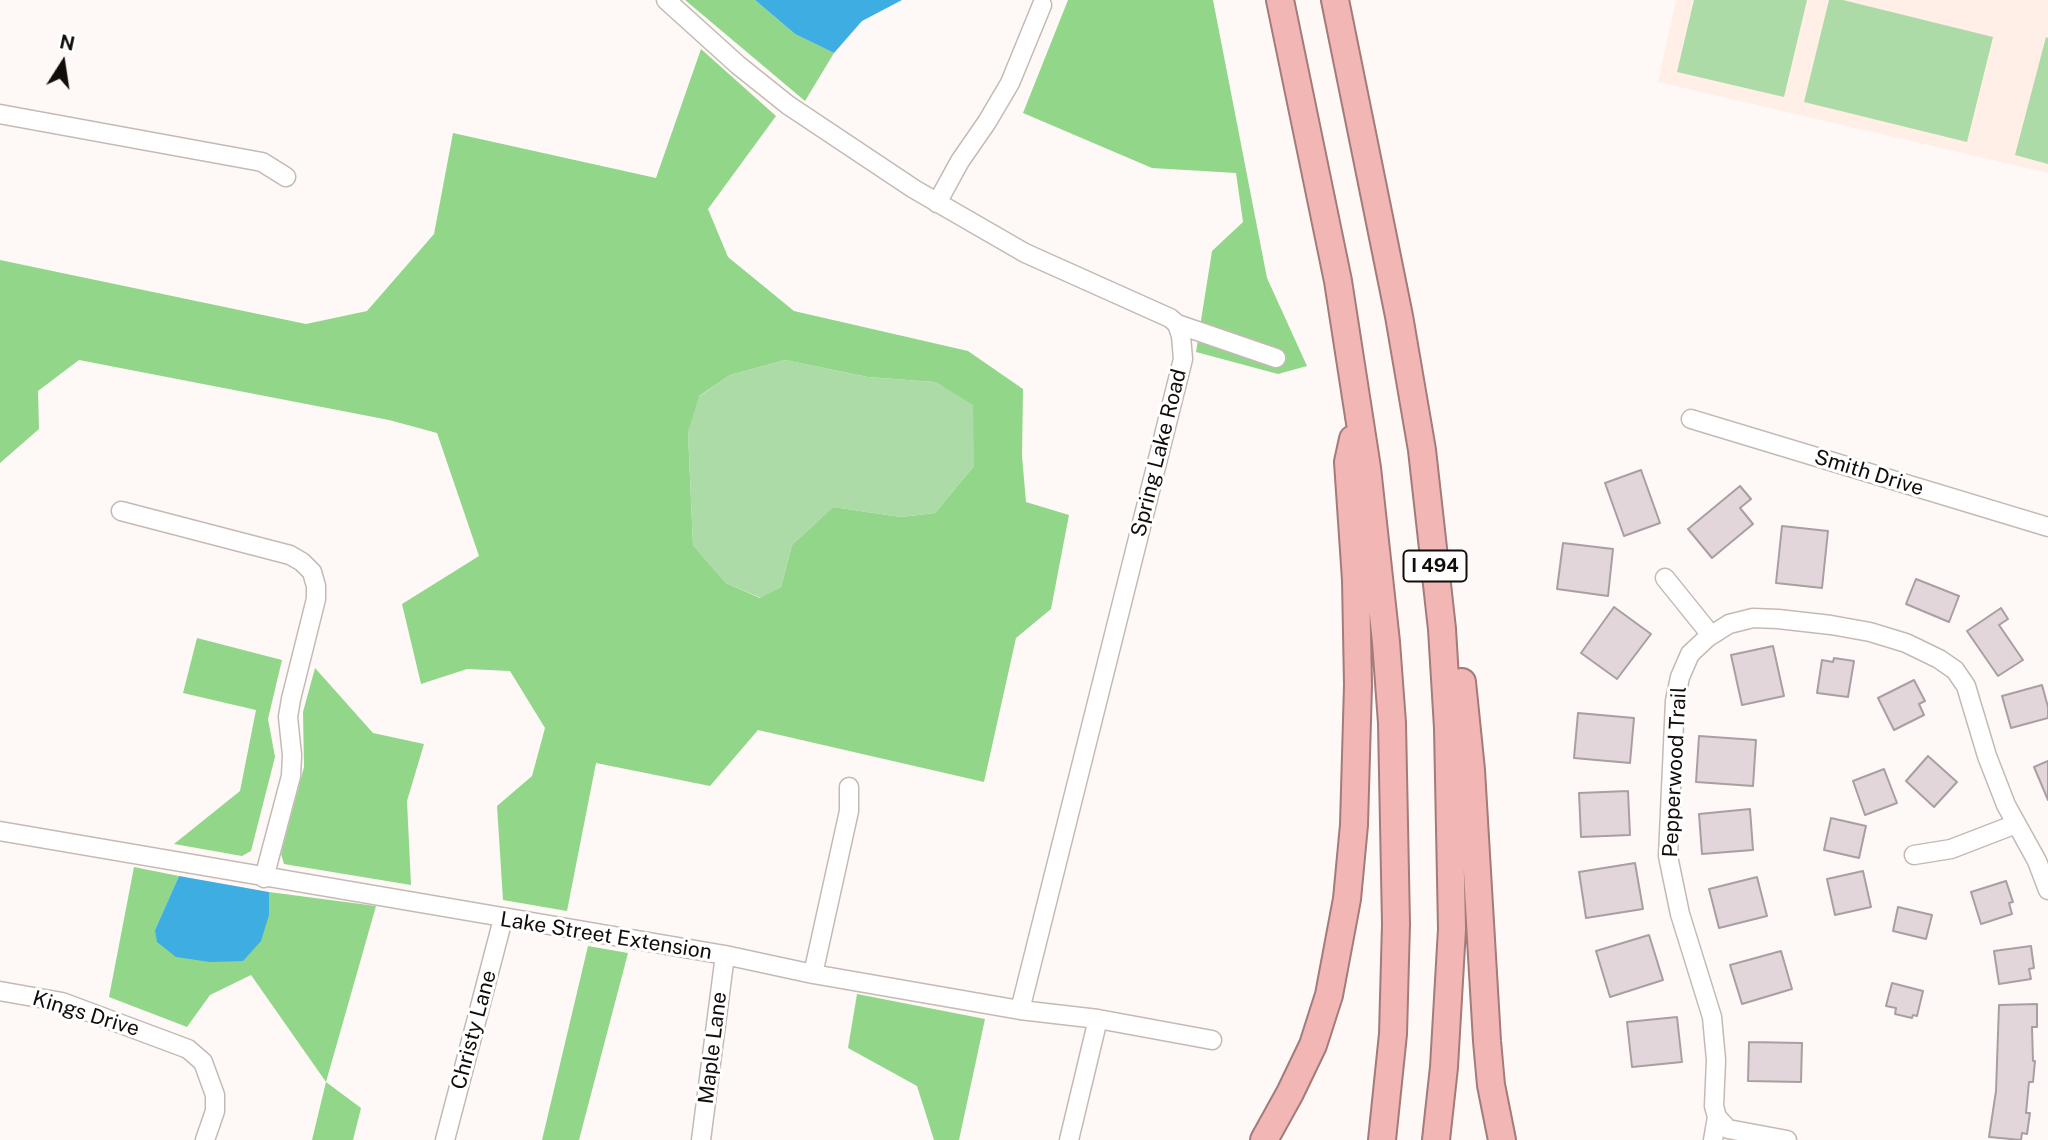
<!DOCTYPE html>
<html>
<head>
<meta charset="utf-8">
<style>
  body { margin:0 }
  #map { position:relative; width:2048px; height:1140px; overflow:hidden; background:#fef9f7; font-family:"Public Sans",sans-serif }
  canvas { display:block }
  .north { position:absolute; left:28px; top:28px; width:70px; height:70px; -webkit-text-stroke:5px #fff; paint-order:stroke; rotate:12deg; font-size:19px; font-weight:700; line-height:28px; text-align:center; color:#110d0b }
  .north::after { content:''; display:block; margin:auto; width:24px; height:32px; background:#110d0b; clip-path:polygon(50% 0,100% 100%,50% 72%,0 100%) }
</style>
</head>
<body>
<div id="map">
<canvas width="2048" height="1140"></canvas>
<div class="north">N</div>
</div>
<script>
const ctx = document.querySelector('canvas').getContext('2d');
ctx.lineJoin = 'round';
function fillPath(path, color) { ctx.fillStyle = color; ctx.fill(path, 'evenodd'); }
const toPath = rows => new Path2D(rows.map(r => 'M' + r).join(''));
function trace(path, color, width, dash) { ctx.strokeStyle = color; ctx.lineWidth = width; ctx.lineCap = dash ? 'butt' : 'round'; ctx.setLineDash(dash || []); ctx.stroke(path); }
function write(font, color, halo, rows, align = 'center') {
  ctx.font = font + ' "Public Sans",sans-serif'; ctx.lineWidth = 6; ctx.setLineDash([]); ctx.textBaseline = 'middle'; ctx.strokeStyle = halo; ctx.fillStyle = color; for (const [text, x, y, turn = 0] of rows) {
    ctx.save(); ctx.translate(x, y); ctx.rotate((+turn || 0) * Math.PI / 180); ctx.textAlign = isNaN(turn) ? turn : align; if (halo) ctx.strokeText(text, 0, 0); ctx.fillText(text, 0, 0); ctx.restore();
  }
}
const built = toPath([
  [1676,0,2048,0,2048,173,1658,82]
]);
const green = toPath([
  [1694,0,1807,0,1784,97,1677,72],
  [1829,0,1843,0,1993,37,1967,142,1804,102],
  [2046,37,2048,38,2048,164,2015,155],
  [785,360,868,377,935,382,974,405,974,466,935,513,901,517,833,507,792,545,781,587,761,598,726,583,693,545,688,433,698,397,730,375]
]);
const forest = toPath([
  [685,0,755,0,795,34,834,53,805,101],
  [1068,0,1213,0,1267,278,1307,366,1278,374,1196,352,1212,251,1243,222,1236,173,1152,168,1023,113],
  [701,49,776,116,708,209,728,257,794,311,968,351,1023,389,1022,456,1026,502,1069,515,1051,609,1016,638,984,782,758,730,710,786,596,763,567,911,503,900,497,806,532,776,545,728,510,671,467,669,421,684,402,604,479,556,437,433,389,420,79,360,38,391,39,429,0,463,0,260,306,324,367,311,434,234,453,133,656,178],
  [785,360,868,377,935,382,973,405,974,466,935,513,901,517,833,507,792,545,781,587,760,598,726,583,693,545,688,433,699,396,730,375],
  [197,638,282,660,268,719,275,757,251,851,242,856,174,844,240,791,256,710,183,693],
  [315,668,373,733,424,744,407,801,411,885,284,864,281,854,304,767,303,712],
  [134,867,179,876,155,930,269,915,269,892,376,906,326,1082,361,1108,353,1140,312,1140,326,1082,251,975,210,995,187,1027,109,997],
  [588,946,628,953,579,1140,542,1140],
  [857,994,985,1019,959,1140,934,1140,917,1086,848,1048]
]);
const water = toPath([
  [755,0,902,0,862,21,834,53,795,34],
  [179,876,269,892,269,915,261,941,243,961,210,962,176,957,157,942,155,930]
]);
const building = toPath([
  [1641,470,1660,523,1624,536,1605,483,1641,470],
  [1740,486,1751,499,1740,508,1753,524,1712,558,1688,529,1740,486],
  [1782,526,1828,531,1822,588,1776,583,1782,526],
  [1563,543,1613,549,1608,596,1557,589,1563,543],
  [1916,579,1959,596,1949,622,1906,604,1916,579],
  [1614,607,1651,634,1617,679,1581,653,1614,607],
  [2001,608,2008,619,1999,625,2023,660,1998,676,1967,631,2001,608],
  [1773,646,1784,696,1742,705,1731,655,1773,646],
  [1834,658,1854,661,1848,697,1817,693,1822,660,1833,662,1834,658],
  [1914,680,1925,701,1919,704,1924,715,1894,730,1878,698,1914,680],
  [2042,685,2048,707,2048,718,2011,728,2002,696,2042,685],
  [1578,713,1634,718,1630,763,1574,758,1578,713],
  [1699,736,1756,740,1753,786,1696,782,1699,736],
  [1928,756,1957,782,1934,807,1906,781,1928,756],
  [2048,761,2048,800,2034,767,2048,761],
  [1884,769,1897,803,1865,815,1853,781,1884,769],
  [1628,791,1630,835,1581,837,1579,793,1628,791],
  [1750,809,1753,850,1702,854,1699,814,1750,809],
  [1831,818,1866,826,1859,858,1824,850,1831,818],
  [1635,863,1643,909,1586,918,1579,872,1635,863],
  [1863,871,1871,907,1835,915,1827,879,1863,871],
  [1757,877,1767,916,1719,928,1709,889,1757,877],
  [2006,881,2013,902,2009,903,2012,914,1981,924,1971,892,2006,881],
  [1898,907,1932,915,1926,939,1893,931,1898,907],
  [1649,935,1663,980,1610,997,1596,951,1649,935],
  [2031,946,2034,968,2029,969,2031,979,1999,984,1994,951,2031,946],
  [1781,951,1792,989,1742,1004,1730,965,1781,951],
  [1892,983,1923,991,1917,1016,1913,1015,1912,1018,1895,1014,1896,1008,1886,1006,1892,983],
  [2037,1004,2037,1027,2032,1027,2033,1061,2035,1061,2033,1082,2029,1082,2026,1113,2030,1113,2027,1134,2022,1133,2021,1140,1989,1137,1996,1091,1999,1005,2037,1004],
  [1677,1017,1682,1062,1632,1067,1627,1022,1677,1017],
  [1749,1042,1802,1043,1801,1082,1748,1081,1749,1042]
]);
const minor = toPath([
  [666,0,738,65,788,105,914,189,1025,253,1170,318,1177,324,1181,336,1183,359,1020,1010],
  [0,114,262,162,286,177],
  [937,203,960,161,987,122,1010,83,1042,5],
  [1177,324,1276,358],
  [1691,419,2048,527],
  [121,511,290,555,302,562,312,572,316,586,316,599,291,699,288,717,292,755,291,776,264,878],
  [1665,578,1711,635],
  [0,831,725,955,813,974,1020,1010,1098,1019,1212,1040],
  [1914,855,1951,849,2016,824],
  [813,974,849,811,849,787],
  [0,991,62,1002,188,1049,203,1062,215,1095,215,1111,205,1140],
  [1717,1117,1728,1129,1787,1140],
  [445,1140,503,919],
  [701,1140,725,955],
  [1069,1140,1098,1019],
  [1713,1140,1717,1117,1714,1106,1716,1060,1712,1017,1680,914,1668,856,1675,701,1680,677,1690,654,1707,638,1729,624,1753,618,1778,619,1831,625,1870,632,1906,643,1939,659,1955,670,1966,686,1987,756,2006,805,2037,861,2048,890]
]);
const highway = toPath([
  [1280,0,1338,281,1367,468,1386,642,1392,723,1396,924,1393,1034,1382,1140],
  [1335,0,1399,316,1422,450,1442,629,1448,728,1452,929,1444,1067,1436,1140],
  [1462,682,1471,770,1487,1041,1491,1085,1502,1140],
  [1264,1140,1290,1093,1313,1045,1329,995,1347,899,1354,825,1358,685,1356,580,1348,462,1353,439]
]);
const shields = [
  [1435,566,63]
];
const shieldNames = [
  ["I 494",1435,566]
];
const streetNames = [
  ["Spring Lake Road",1159,453,-76],
  ["Smith Drive",1869,473,17],
  ["Pepperwood Trail",1675,772,-87],
  ["Lake Street Extension",606,936,9],
  ["Kings Drive",86,1014,17],
  ["Christy Lane",474,1030,-75],
  ["Maple Lane",713,1048,-83]
];
fillPath(built, '#ffefe7');
fillPath(green, '#addba7');
fillPath(forest, '#92d68a');
fillPath(water, '#3eade2');
fillPath(building, '#e2d6db');
trace(building, '#aa9ea3', 2);
trace(minor, '#c5bab3', 21);
trace(highway, '#a37b79', 30);
trace(minor, '#fff', 18);
trace(highway, '#f2b6b4', 26);
for (const [x, y, w] of shields) { const box = new Path2D(); box.roundRect(x - w / 2, y - 15.5, w, 31, 5); ctx.fillStyle = '#fff'; ctx.fill(box); trace(box, '#110d0b', 2); }
write('bold 19px', '#110d0b', null, shieldNames);
write('21px', '#110d0b', '#fff', streetNames);
</script>
</body>
</html>
